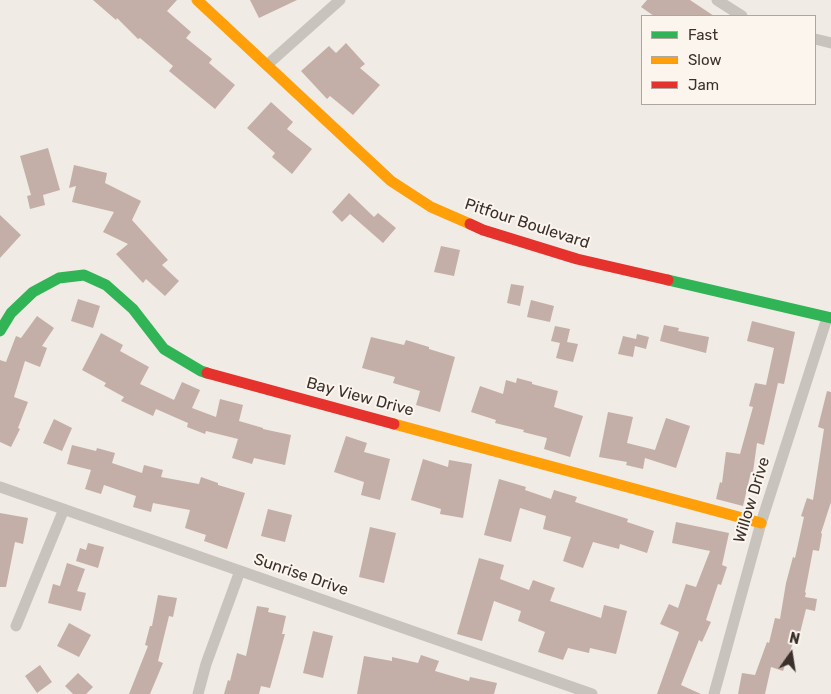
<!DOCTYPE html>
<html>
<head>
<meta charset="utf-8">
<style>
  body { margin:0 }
  #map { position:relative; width:831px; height:694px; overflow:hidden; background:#f0ebe5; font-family:Rubik,sans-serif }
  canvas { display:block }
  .legend { position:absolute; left:641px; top:15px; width:175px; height:90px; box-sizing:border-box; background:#fbf5ee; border:1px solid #aea6a0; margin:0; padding:6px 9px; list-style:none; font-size:15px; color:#3b302b }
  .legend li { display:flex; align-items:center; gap:10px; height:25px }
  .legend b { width:25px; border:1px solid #aea6a0 }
  .north { position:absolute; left:766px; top:629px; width:50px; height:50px; -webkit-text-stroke:4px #fbf5ee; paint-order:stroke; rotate:13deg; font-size:14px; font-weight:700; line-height:20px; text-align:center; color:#3b302b }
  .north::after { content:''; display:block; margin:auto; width:18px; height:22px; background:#3b302b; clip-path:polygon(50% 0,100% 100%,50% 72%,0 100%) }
</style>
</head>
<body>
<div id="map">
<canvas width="831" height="694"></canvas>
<ul class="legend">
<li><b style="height:6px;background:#30b455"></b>Fast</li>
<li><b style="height:6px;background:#ff9f0a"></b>Slow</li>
<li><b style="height:6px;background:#e5322d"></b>Jam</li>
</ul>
<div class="north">N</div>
</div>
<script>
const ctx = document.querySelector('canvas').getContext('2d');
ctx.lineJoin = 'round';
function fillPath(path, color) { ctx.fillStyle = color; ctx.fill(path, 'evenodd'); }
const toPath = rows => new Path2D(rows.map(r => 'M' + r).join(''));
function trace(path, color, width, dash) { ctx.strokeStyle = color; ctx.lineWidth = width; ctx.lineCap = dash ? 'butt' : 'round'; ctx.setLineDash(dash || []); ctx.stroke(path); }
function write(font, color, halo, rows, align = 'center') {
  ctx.font = font + ' Rubik,sans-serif'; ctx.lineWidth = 4; ctx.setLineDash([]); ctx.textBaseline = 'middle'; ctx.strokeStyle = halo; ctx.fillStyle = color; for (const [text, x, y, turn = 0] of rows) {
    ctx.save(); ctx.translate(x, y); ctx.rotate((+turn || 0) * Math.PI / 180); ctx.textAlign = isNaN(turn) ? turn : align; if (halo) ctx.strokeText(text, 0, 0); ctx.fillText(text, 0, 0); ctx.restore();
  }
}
const building = toPath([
  [93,0,177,0,167,11,191,32,186,38,212,59,209,63,235,85,215,109,169,71,173,66,140,38,138,39,117,18,116,20],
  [250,0,297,0,259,18],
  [647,0,690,0,714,16,654,16,641,7],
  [346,43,365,64,360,68,380,85,353,115,330,96,327,99,301,71,329,46,336,53],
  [271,102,293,122,287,129,312,149,292,174,272,157,275,153,247,128],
  [48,148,60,190,43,195,45,205,30,209,27,196,31,195,20,156],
  [74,165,107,173,105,183,141,201,132,220,168,260,162,265,179,281,165,296,146,279,143,283,116,254,128,244,103,232,114,212,72,202,76,186,69,188],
  [349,193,374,217,378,213,396,228,383,243,350,214,342,222,332,212],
  [0,215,21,235,0,258],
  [441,246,460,250,454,276,434,272],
  [511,284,524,286,520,306,507,303],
  [78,299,100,306,93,328,71,321],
  [531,300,554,306,550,322,527,317],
  [37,316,54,328,42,346,47,348,40,367,25,361,14,397,28,402,18,428,20,429,11,447,0,442,0,360,6,362,16,336,21,338],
  [752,321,795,332,784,384,778,383,764,445,757,443,753,472,751,472,743,506,716,499,720,482,722,483,726,452,740,454,753,407,749,406,755,383,766,385,774,348,747,341],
  [664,325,679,328,678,331,709,337,706,353,660,341],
  [555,326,570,329,567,342,578,344,573,362,556,358,560,343,551,341],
  [101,333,123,345,120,351,149,367,140,384,174,400,182,382,200,390,192,408,216,417,220,399,243,405,239,421,263,428,263,429,291,435,285,465,254,458,252,464,232,458,238,439,206,431,205,434,187,427,188,423,156,409,153,416,121,401,124,397,104,386,106,383,82,370],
  [637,334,649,337,646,349,635,346,633,357,618,354,623,336,636,339],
  [371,337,404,345,406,340,429,347,429,349,455,357,440,412,416,405,420,391,393,383,395,377,362,368],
  [517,378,532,382,532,384,558,391,554,407,583,416,570,457,544,449,547,438,523,432,524,430,495,423,496,420,471,412,480,386,503,394,506,380,516,383],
  [827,391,831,392,831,502,821,533,822,534,819,551,813,550,805,592,806,593,805,597,817,599,815,611,806,609,798,641,794,640,783,671,771,667,765,694,738,694,742,673,755,675,767,642,769,643,775,618,780,619,786,583,793,557,795,558,804,517,801,516,807,498,813,500,824,429,818,427],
  [608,412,633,417,627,443,655,450,666,418,690,426,676,468,645,458,643,469,626,465,627,462,599,457],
  [54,419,72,428,62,451,43,443],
  [346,436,367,443,364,452,390,459,380,500,361,495,364,482,334,472],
  [72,445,96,451,97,448,115,453,112,463,142,473,144,465,163,470,161,477,199,484,201,477,218,483,218,485,245,493,227,549,204,541,206,535,185,528,190,510,153,503,151,512,133,507,136,496,104,485,101,494,85,489,91,470,67,464],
  [423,459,448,467,449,460,472,464,463,518,440,514,441,509,411,500],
  [499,479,526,487,525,490,551,499,554,490,577,497,575,502,628,519,627,522,654,531,647,553,620,544,619,549,593,542,583,568,563,561,571,537,543,529,546,516,520,508,511,542,484,535],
  [268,509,292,515,285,542,261,536],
  [0,513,28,518,23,544,15,542,6,587,0,587],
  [676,522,729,533,722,565,727,567,721,585,718,584,706,620,711,622,702,642,699,640,681,685,701,694,657,694,679,632,660,624,669,604,678,608,686,584,696,587,710,551,672,543],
  [370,527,396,533,384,583,359,577],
  [88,543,104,547,98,568,76,561,80,548,86,550],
  [479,558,504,565,500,579,529,590,533,580,555,588,550,601,601,618,604,605,627,611,616,654,590,648,589,653,568,648,563,660,538,652,545,632,518,621,521,611,494,601,482,641,457,634],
  [67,563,85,569,77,591,86,593,81,611,48,603,53,584,60,586],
  [158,595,177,598,173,617,169,616,158,661,163,663,150,694,129,694,148,646,145,645,150,626,152,626],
  [257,606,269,608,268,612,286,616,282,634,285,634,270,688,261,686,259,694,224,694,228,680,230,681,237,653,246,656],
  [69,623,91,635,79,657,57,646],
  [313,631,333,636,323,678,303,673],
  [421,655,439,661,435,671,469,681,470,677,497,683,494,694,357,694,364,656,392,661,392,657,418,663],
  [40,665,52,682,37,693,25,676],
  [78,673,93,687,86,694,73,694,65,686]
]);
const street = toPath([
  [717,0,742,16],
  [815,39,831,43],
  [267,65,340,0],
  [0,487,592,694],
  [16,626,64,509],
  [198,694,206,664,240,571],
  [714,694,761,523,827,318]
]);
const fast = toPath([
  [668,280,831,318],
  [0,331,11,313,33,292,59,278,84,275,106,285,133,309,164,349,201,371,207,373]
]);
const slow = toPath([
  [197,0,391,181,431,207,470,224],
  [394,424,761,523]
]);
const jam = toPath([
  [470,224,483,230,577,259,668,280],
  [207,373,394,424]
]);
const streetNames = [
  ["Pitfour Boulevard",527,224,18],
  ["Bay View Drive",360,397,15],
  ["Willow Drive",752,500,-73],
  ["Sunrise Drive",301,575,19]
];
fillPath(building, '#c3afa7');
trace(street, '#c9c3be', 11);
trace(fast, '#30b455', 11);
trace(slow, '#ff9f0a', 11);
trace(jam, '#e5322d', 11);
write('16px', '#3b302b', '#fbf5ee', streetNames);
</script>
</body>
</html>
